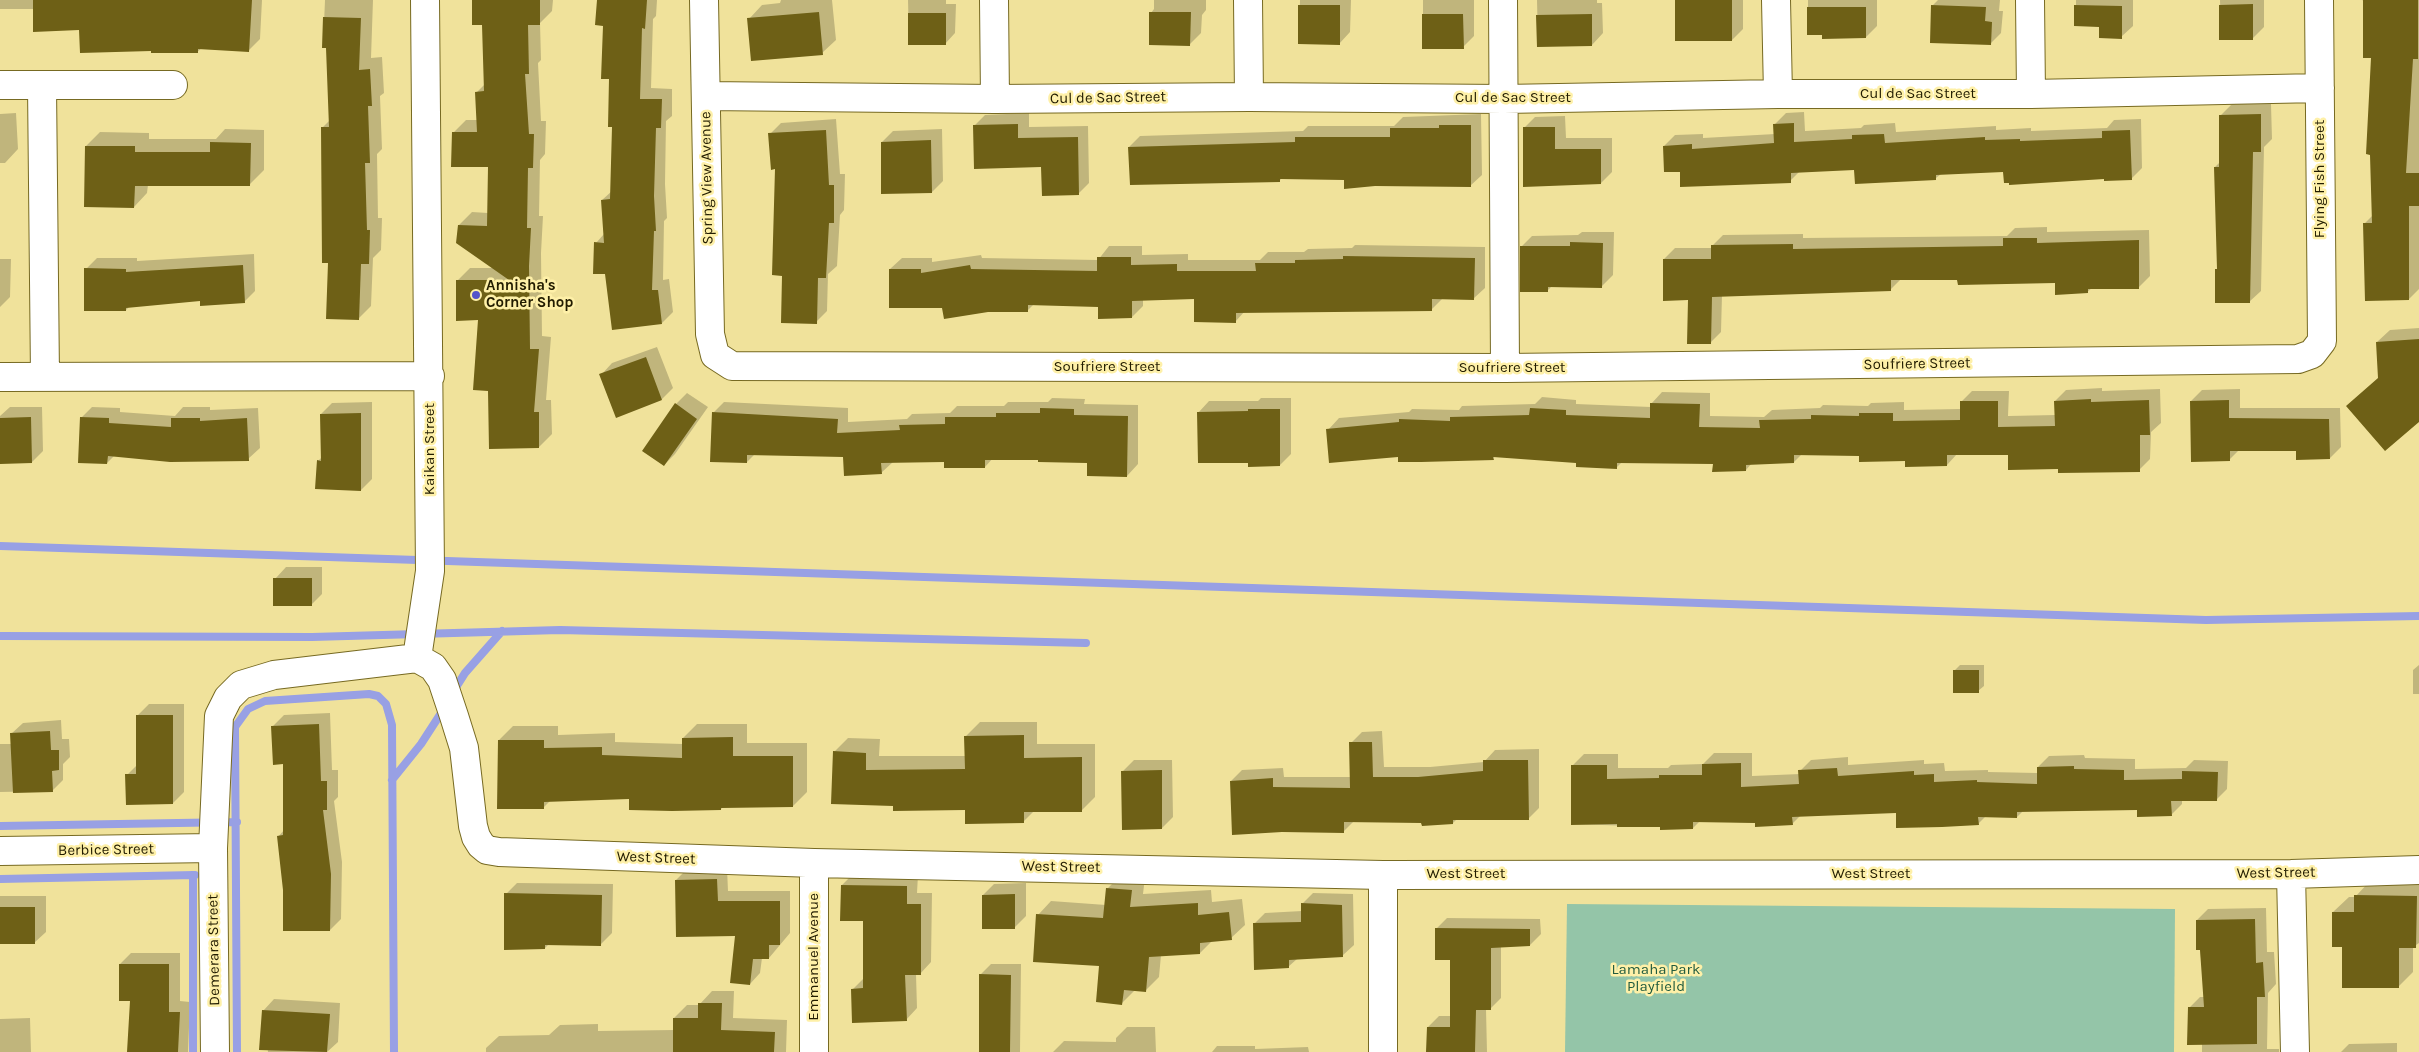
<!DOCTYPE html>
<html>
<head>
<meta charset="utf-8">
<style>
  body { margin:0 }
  canvas { display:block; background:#f0e29b }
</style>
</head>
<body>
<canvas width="2419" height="1052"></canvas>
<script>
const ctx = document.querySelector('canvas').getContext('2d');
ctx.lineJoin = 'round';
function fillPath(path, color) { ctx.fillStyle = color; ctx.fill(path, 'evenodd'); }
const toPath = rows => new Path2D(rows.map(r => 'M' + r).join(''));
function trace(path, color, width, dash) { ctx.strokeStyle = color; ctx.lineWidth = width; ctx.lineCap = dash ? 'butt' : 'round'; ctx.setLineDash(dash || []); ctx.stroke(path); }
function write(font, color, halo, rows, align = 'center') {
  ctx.font = font + ' Karla,sans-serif'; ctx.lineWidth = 5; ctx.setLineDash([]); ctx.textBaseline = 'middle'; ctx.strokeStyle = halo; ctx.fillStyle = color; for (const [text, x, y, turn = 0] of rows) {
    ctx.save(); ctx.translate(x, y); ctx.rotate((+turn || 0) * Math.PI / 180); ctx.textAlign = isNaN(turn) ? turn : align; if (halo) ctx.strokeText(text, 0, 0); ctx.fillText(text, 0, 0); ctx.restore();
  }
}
const green = toPath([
  [1567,904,2175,909,2174,1052,1565,1052]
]);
const shadow = toPath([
  [0,0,262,0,260,39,249,50,202,48,197,52,153,50,80,29,34,9,0,9],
  [325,0,373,0,371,58,382,57,384,93,380,96,382,149,377,154,378,218,382,218,381,250,373,258,371,306,359,318,330,262,322,128,330,120,327,47,323,47],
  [474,0,553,0,552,11,540,23,541,60,538,63,541,121,546,121,545,154,540,160,539,216,543,216,541,253,542,336,551,337,546,400,551,400,552,434,539,447,489,389,480,319,457,281,470,268,494,268,459,225,472,212,488,213,489,166,454,132,466,120,478,120,476,93,485,84,484,23],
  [598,0,657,0,656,16,653,19,651,88,672,89,672,116,666,121,665,184,667,218,664,221,663,280,669,279,673,312,662,323,606,273,596,243,604,234,602,200,612,191,613,126,611,78,604,24],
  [781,0,832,0,836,40,822,53,749,19,762,5,780,3],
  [908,0,946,0,946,4,956,4,955,33,945,44,909,43],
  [1154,0,1206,0,1206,10,1202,15,1201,33,1190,44,1151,13,1154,9],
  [1300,0,1351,0,1350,32,1339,44,1299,43],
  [1423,0,1474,0,1474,36,1463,47,1423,48],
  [1537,0,1597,0,1597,3,1602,3,1603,33,1592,45,1538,46],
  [1677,0,1743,0,1743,29,1732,40],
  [1808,0,1877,0,1877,26,1866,37,1808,34],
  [1938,0,2000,0,1999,11,2003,11,2001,33,1990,44,1932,6],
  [2076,0,2133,0,2133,26,2121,37,2101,26,2076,25],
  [2220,0,2264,0,2264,27,2253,38,2221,38],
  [2419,0,2419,289,2409,299,2364,224,2373,215,2372,57,2364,1,2362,0],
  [2232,104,2271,104,2272,139,2264,147,2261,291,2249,302,2218,268,2215,167,2220,162,2221,115],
  [1804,112,1805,131,1861,128,1864,125,1895,123,1896,132,1996,126,1996,130,2031,128,2031,131,2107,128,2114,120,2141,119,2142,168,2131,179,2004,170,1941,174,1936,178,1855,169,1800,171,1790,181,1681,170,1664,146,1675,135,1703,134,1703,138,1775,134,1775,124,1786,113],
  [16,113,18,149,5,163,0,163,0,114],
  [1029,113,1029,127,1088,126,1089,183,1078,194,1043,166,974,126,985,115],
  [1481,114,1482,175,1470,186,1345,178,1282,178,1279,181,1129,147,1140,136,1303,131,1308,126,1394,126,1403,117],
  [1565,116,1566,138,1612,138,1612,172,1601,183,1524,128,1535,117],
  [836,119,840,174,845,174,844,210,840,215,837,266,828,274,827,311,816,322,783,275,776,168,770,134,781,123],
  [225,129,264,130,264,170,250,184,148,185,147,193,134,207,86,146,100,132,149,133,149,139,216,139],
  [942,129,943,181,932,192,882,142,893,131],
  [2047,227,2047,232,2149,230,2150,276,2139,287,2092,288,2087,292,2056,282,1959,278,1901,279,1890,290,1722,295,1721,332,1710,343,1689,299,1664,259,1675,248,1712,248,1712,246,1723,235,1803,234,1803,238,2007,236,2015,228],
  [1582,232,1614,232,1613,275,1602,286,1552,286,1547,291,1521,247,1532,236,1578,235],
  [1355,245,1485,247,1485,288,1473,299,1443,298,1431,310,1245,311,1235,322,1195,298,1143,299,1143,306,1132,317,1099,305,1034,304,1027,311,943,307,890,269,902,258,932,258,932,262,981,255,982,258,1098,260,1109,246,1142,246,1142,255,1188,254,1188,260,1260,260,1268,252,1304,252,1308,249,1352,248],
  [254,254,255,291,244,302,201,300,130,306,126,310,86,269,97,258,137,258,137,261],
  [0,259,11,259,10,297,0,307],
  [2419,328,2419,420,2379,377,2377,342,2390,330],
  [657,347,673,388,662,399,617,416,601,375,612,363],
  [2102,388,2102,391,2160,389,2161,423,2151,432,2150,459,2139,470,2059,468,2009,454,1957,454,1947,465,1860,455,1802,454,1794,462,1752,463,1746,470,1714,462,1622,462,1616,468,1578,462,1495,456,1493,459,1400,455,1328,430,1339,418,1409,412,1412,409,1459,410,1462,406,1535,404,1542,397,1576,400,1576,404,1651,407,1651,404,1662,392,1710,393,1710,416,1764,417,1772,410,1820,408,1823,405,1868,406,1871,403,1904,402,1904,410,1961,409,1961,402,1972,391,2009,391,2008,416,2056,415,2055,401,2066,390],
  [2240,389,2240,408,2340,408,2341,447,2330,458,2297,450,2240,449,2230,459,2191,401,2202,390],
  [687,393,708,407,675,454,664,465,676,404],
  [1052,398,1085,399,1084,404,1138,405,1138,464,1127,476,1088,462,1040,458,993,458,985,467,946,460,893,462,881,473,844,456,755,454,747,462,713,413,724,402,848,408,848,422,907,419,912,414,950,413,957,406,1004,406,1008,402,1048,402],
  [1261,398,1291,398,1291,454,1280,465,1250,462,1198,413,1209,401,1258,401],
  [372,402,372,479,361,490,318,461,322,457,321,414,332,403],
  [10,407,42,407,43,451,32,462,0,463,0,416],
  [92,407,120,408,120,412,175,416,183,407,210,407,210,410,258,408,260,448,248,459,114,456,107,463,81,418],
  [286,567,322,567,322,594,311,605,275,579],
  [1960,665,1984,665,1984,686,1978,691,1954,671],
  [2419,665,2419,694,2413,694,2413,670],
  [149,704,184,704,184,792,173,803,127,775,138,764,137,716],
  [330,713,332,770,338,770,338,797,334,801,342,862,341,919,330,930,284,890,278,837,284,830,284,763,273,726,284,715],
  [61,720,62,739,69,739,70,757,63,764,63,780,52,791,0,792,0,744,12,744,11,734,23,723],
  [980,722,1037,722,1037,744,1095,744,1095,797,1081,811,1034,811,1023,822,966,809,894,805,834,752,848,738,880,739,879,756,966,756,966,736],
  [697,724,747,724,747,743,807,743,807,792,793,806,723,807,721,809,630,798,551,800,543,808,499,740,513,726,558,726,558,735,615,733,615,742,683,744,683,738],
  [1382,731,1384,767,1430,767,1484,762,1495,750,1539,749,1539,808,1528,819,1457,819,1453,823,1354,821,1343,832,1231,781,1242,770,1283,768,1284,777,1351,777,1351,743,1362,732],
  [1714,753,1752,753,1752,776,1800,774,1800,771,1811,760,1848,757,1848,765,1924,760,1924,764,1944,763,1945,771,1988,770,1988,772,2038,773,2038,767,2049,756,2084,755,2085,758,2135,759,2135,769,2186,768,2194,760,2228,761,2227,789,2216,800,2182,800,2182,804,2171,815,2138,809,2023,811,2017,817,1986,816,1978,824,1897,812,1801,815,1792,824,1700,821,1693,828,1572,824,1573,765,1584,754,1618,754,1618,768,1668,768,1671,765,1703,764],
  [1134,760,1172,760,1173,817,1162,828,1123,771],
  [727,868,728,891,790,891,790,933,769,958,762,958,760,973,750,984,736,934,676,880,687,869],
  [853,874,918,875,917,893,932,893,931,962,920,974,916,974,917,1008,906,1020,853,989,864,978,864,920,842,885],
  [1121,875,1145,877,1143,894,1211,890,1212,902,1242,899,1245,925,1231,938,1212,941,1200,953,1161,955,1159,977,1146,990,1135,990,1122,1003,1101,965,1038,915,1051,901,1106,905,1107,889],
  [2370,881,2419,881,2419,943,2413,947,2413,972,2398,987,2333,912,2349,897,2355,897],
  [517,883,613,884,612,933,600,945,549,944,545,948,506,894],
  [1026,883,1026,916,1015,927,983,895,994,884],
  [1313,893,1353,894,1354,945,1342,956,1297,959,1288,967,1254,924,1265,913,1302,911,1302,904],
  [0,896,46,896,46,932,34,943,0,943],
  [2266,908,2267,952,2274,952,2276,984,2268,993,2267,1049,2279,1049,2279,1052,2202,1052,2202,1043,2189,1008,2200,997,2205,997,2197,920,2208,909],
  [1447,918,1540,919,1541,934,1530,945,1501,946,1501,998,1490,1009,1486,1009,1487,1052,1428,1052,1428,1027,1439,1016,1451,1016,1451,959,1436,929],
  [131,953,180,953,180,1001,190,1002,188,1052,128,1052,131,999,120,964],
  [991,964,1021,964,1020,1052,979,1052,980,975],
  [712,991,734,991,733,1018,787,1020,786,1052,486,1052,486,1048,499,1036,549,1035,560,1025,598,1024,598,1031,674,1030,674,1018,687,1005,699,1005],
  [274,999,340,1003,338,1042,327,1052,268,1052,263,1011],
  [30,1018,31,1052,0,1052,0,1019],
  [1127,1027,1155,1027,1156,1052,1053,1052,1064,1041,1116,1042,1116,1038],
  [2397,1043,2397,1052,2341,1052,2349,1044],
  [1217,1046,1255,1046,1255,1049,1308,1047,1309,1052,1212,1052]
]);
const stream = toPath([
  [0,546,2206,620,2419,616],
  [0,636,312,637,560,630,1086,643],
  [453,692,465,673,502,631],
  [392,780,421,744,445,707],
  [0,826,237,822],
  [193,875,193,1052],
  [0,879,195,875],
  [237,1052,235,727,248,709,265,701,369,694,378,696,386,704,392,725,394,1052]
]);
const building = toPath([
  [33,0,252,0,249,52,198,49,198,53,151,53,151,51,80,53,79,30,33,32],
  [472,0,540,0,540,25,528,25,529,74,525,74,529,134,534,134,533,168,528,168,527,228,531,228,529,266,530,349,539,349,534,412,539,412,539,448,489,449,488,391,473,390,478,320,456,321,456,280,509,280,456,243,458,225,487,226,488,167,451,167,452,132,477,132,475,92,484,91,482,25,472,25],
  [597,0,647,0,645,29,642,28,640,99,662,99,661,128,656,128,654,196,656,231,654,231,652,290,658,290,662,324,612,330,605,274,593,274,594,242,604,243,601,200,610,199,612,127,608,127,609,79,601,79,603,26,595,25],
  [1675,0,1732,0,1732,41,1675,41],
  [2363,0,2418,0,2418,59,2413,59,2406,173,2419,173,2419,206,2409,206,2409,300,2365,301,2363,223,2372,223,2370,155,2366,154,2371,58,2363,58],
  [2253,4,2253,40,2219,40,2219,5],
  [1298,5,1340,5,1340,45,1298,44],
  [1931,5,1986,7,1985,21,1992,22,1991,45,1930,43],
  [2074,5,2122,6,2122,39,2099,38,2099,27,2074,26],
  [1807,7,1866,7,1866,38,1822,39,1822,35,1807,35],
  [819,12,823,55,751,61,747,18],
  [1149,12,1191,12,1190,46,1149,45],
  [908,13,946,13,946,45,908,45],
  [1422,14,1463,14,1464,49,1422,49],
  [1592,14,1592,46,1537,47,1536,15],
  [323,17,361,18,359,70,370,69,372,106,368,106,370,163,365,163,367,230,370,230,369,264,361,264,359,320,326,319,328,263,322,263,321,127,329,127,326,48,322,48],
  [2261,114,2261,152,2253,152,2250,303,2215,303,2215,269,2217,269,2214,167,2219,167,2219,115],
  [1794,123,1794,142,1852,139,1852,135,1884,134,1885,143,1985,137,1985,140,2020,139,2020,141,2102,138,2102,131,2130,130,2132,180,2104,181,2104,179,2009,185,2009,183,2004,183,2003,172,1936,175,1936,180,1855,184,1854,170,1791,173,1791,183,1680,187,1680,172,1664,172,1663,146,1692,144,1692,149,1774,143,1773,124],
  [1018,124,1018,138,1078,137,1079,195,1042,196,1041,167,974,169,973,125],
  [1439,125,1471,125,1471,187,1375,186,1344,189,1344,180,1280,179,1280,182,1130,185,1128,147,1295,142,1295,137,1390,137,1390,128,1439,128],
  [1523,127,1555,127,1555,149,1601,149,1601,184,1523,187],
  [826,130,829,185,834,185,834,223,829,223,826,278,818,278,817,324,781,323,782,276,772,275,775,169,771,170,768,133],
  [931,140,932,193,881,194,881,142],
  [210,142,251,143,250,186,135,186,134,208,84,207,85,146,135,146,135,152,210,152],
  [2003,238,2037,238,2037,243,2139,240,2139,289,2088,289,2088,293,2055,295,2055,283,1958,285,1957,280,1891,280,1891,291,1712,297,1711,344,1687,344,1688,300,1663,301,1663,259,1711,259,1711,245,1793,244,1793,249,2003,246],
  [1570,242,1603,243,1602,288,1548,287,1548,292,1520,292,1520,246,1570,246],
  [1343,256,1475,258,1474,300,1432,299,1432,311,1236,313,1236,323,1194,322,1194,299,1132,301,1132,318,1098,319,1098,307,1028,305,1028,312,988,312,944,319,942,308,889,308,889,269,921,269,921,273,970,265,971,269,1097,271,1097,257,1131,257,1131,265,1177,264,1177,271,1256,271,1255,263,1295,263,1295,260,1343,259],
  [243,265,245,303,200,306,200,301,126,308,126,311,84,311,84,268,126,269,126,272],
  [2419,339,2419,422,2385,451,2346,406,2378,378,2376,342],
  [646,357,662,400,616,418,599,374],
  [2091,399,2091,402,2149,400,2150,435,2140,435,2140,472,2058,473,2058,469,2008,470,2008,455,1947,455,1947,466,1905,467,1905,461,1859,462,1859,456,1794,455,1794,463,1746,465,1746,471,1712,472,1713,464,1617,463,1617,469,1576,467,1576,463,1493,457,1494,460,1421,462,1398,462,1398,457,1329,463,1326,429,1399,422,1399,419,1450,421,1450,417,1529,415,1530,408,1566,410,1566,415,1650,418,1650,403,1700,404,1699,427,1760,428,1759,420,1811,419,1811,415,1859,416,1859,413,1893,413,1893,421,1960,420,1960,401,1998,401,1998,427,2055,426,2054,401],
  [2229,400,2229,418,2329,419,2330,459,2296,460,2296,451,2230,451,2230,461,2191,462,2190,401],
  [675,403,697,419,664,466,642,451],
  [1040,408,1074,409,1074,415,1128,416,1127,477,1087,476,1087,463,1038,462,1038,460,985,460,985,468,944,468,944,462,881,463,882,474,844,476,843,457,747,455,747,463,710,462,712,412,838,419,837,433,900,430,899,425,945,424,945,417,996,417,996,413,1040,413],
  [1248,409,1280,409,1280,466,1248,467,1248,463,1198,463,1197,412,1248,411],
  [361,413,361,491,315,489,317,460,321,461,320,414],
  [31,417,32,463,0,464,0,418],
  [80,417,109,418,109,423,171,427,171,418,200,418,200,421,247,418,249,461,170,462,108,456,107,464,78,463],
  [273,578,312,578,312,606,273,606],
  [1953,670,1979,670,1979,693,1953,693],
  [136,715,173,715,173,804,126,805,125,774,136,774],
  [319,724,321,781,327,781,327,810,323,810,331,874,330,931,283,931,283,890,277,836,283,835,283,764,273,765,271,726],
  [50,731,51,750,59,750,59,770,52,771,53,792,13,793,10,733],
  [1024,735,1024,758,1082,757,1082,812,1024,812,1024,823,965,824,965,810,893,811,893,806,831,804,833,751,866,753,866,770,965,769,964,736],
  [733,737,733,756,793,756,793,807,721,808,721,810,672,811,629,810,629,799,544,802,544,809,497,809,498,740,544,740,544,748,602,747,602,755,682,758,682,738],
  [1349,742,1372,742,1373,777,1418,777,1483,771,1483,760,1528,760,1529,820,1453,820,1453,824,1422,826,1421,823,1344,822,1344,833,1282,832,1232,835,1230,781,1273,778,1273,787,1350,788],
  [1741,763,1741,787,1799,784,1798,770,1837,768,1838,776,1914,771,1914,775,1934,774,1934,782,1977,780,1977,782,2037,784,2037,767,2074,766,2074,769,2124,770,2124,780,2182,779,2182,771,2218,772,2217,801,2171,801,2172,816,2137,817,2137,810,2017,812,2017,818,1978,817,1979,825,1942,827,1896,828,1896,813,1792,817,1793,825,1755,827,1755,823,1693,822,1693,829,1660,830,1660,827,1617,827,1617,824,1571,825,1571,765,1607,765,1607,779,1659,778,1659,775,1702,775,1702,764],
  [1162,770,1162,829,1122,830,1121,771],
  [717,879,718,901,780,901,780,945,769,945,769,959,753,959,750,985,730,983,735,936,676,937,675,880],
  [841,885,907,886,907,904,921,904,921,975,905,975,907,1021,852,1023,851,989,863,988,863,921,840,921],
  [1106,888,1132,890,1130,907,1198,903,1198,915,1229,912,1232,940,1200,943,1200,954,1149,957,1146,992,1124,990,1122,1005,1096,1002,1099,966,1033,962,1036,914,1103,918],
  [504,893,602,895,601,946,545,945,545,949,504,950],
  [1015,894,1015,929,982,929,982,895],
  [2354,895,2417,896,2416,948,2399,948,2399,988,2342,988,2342,947,2332,947,2332,912,2354,912],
  [1301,903,1342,905,1343,957,1289,960,1289,968,1254,970,1253,923,1301,922],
  [0,907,35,907,35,944,0,944],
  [2255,919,2256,963,2263,962,2265,997,2257,997,2257,1044,2187,1045,2188,1007,2204,1007,2200,950,2196,950,2196,920],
  [1435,928,1530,929,1530,946,1491,948,1491,1010,1476,1010,1475,1052,1426,1052,1427,1027,1450,1027,1450,960,1435,960],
  [119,964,169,964,169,1012,180,1012,178,1052,127,1052,130,1001,119,1001],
  [979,974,1011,975,1010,1052,979,1052],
  [698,1003,722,1003,721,1030,775,1032,774,1052,673,1052,673,1018,698,1018],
  [262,1010,330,1014,327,1052,259,1050]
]);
const minor = toPath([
  [704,0,710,334,715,355,732,366,1505,368,2298,359,2312,354,2322,341,2319,0],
  [994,0,995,99],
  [1248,0,1249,97],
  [1503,0,1505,368],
  [1776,0,1778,94],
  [2030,0,2031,94],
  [0,85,173,85],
  [42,86,45,377],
  [706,96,995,99,1249,97,1504,99,1778,94,2031,94,2320,88],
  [0,377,430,376],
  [417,658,430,571,425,0],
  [0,851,213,848],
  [814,863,814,1052],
  [2291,874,2295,1052],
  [215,1052,213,848,219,716,228,698,241,685,274,675,417,658,433,667,442,680,454,716,464,748,473,826,476,837,481,845,487,850,499,852,814,863,1383,875,2291,874,2419,870],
  [1383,1052,1383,875]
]);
const markers = [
  [476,295,5,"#5554cb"]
];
const streetNames = [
  ["Cul de Sac Street",1918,94],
  ["Cul de Sac Street",1108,98,-1],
  ["Cul de Sac Street",1513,98],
  ["Spring View Avenue",707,178,-91],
  ["Flying Fish Street",2320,179,-90],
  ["Soufriere Street",1917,364,-1],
  ["Soufriere Street",1107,367],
  ["Soufriere Street",1512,368],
  ["Kaikan Street",430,449,-90],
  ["Berbice Street",106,850,-1],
  ["West Street",656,858,2],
  ["West Street",1061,867,1],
  ["West Street",2276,873,-1],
  ["West Street",1466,874],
  ["West Street",1871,874],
  ["Demerara Street",214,950,-91],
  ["Emmanuel Avenue",814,957,-90]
];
const poiNames = [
  ["Annisha's",486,286],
  ["Corner Shop",486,303]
];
const parkNames = [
  ["Lamaha Park",1656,970],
  ["Playfield",1656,987]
];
fillPath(green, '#94c5a8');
fillPath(shadow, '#0003');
trace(stream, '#98a0e4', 8);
fillPath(building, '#6e6016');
trace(minor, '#776a22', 30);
trace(minor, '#fff', 28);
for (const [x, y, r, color] of markers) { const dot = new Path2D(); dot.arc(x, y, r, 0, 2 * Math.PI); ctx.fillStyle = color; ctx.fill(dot); trace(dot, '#fef0a8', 2); }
write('15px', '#221c00', '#fef0a8', streetNames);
write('bold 15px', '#221c00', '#fef0a8', poiNames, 'left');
write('15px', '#215b3e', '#fef0a8', parkNames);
</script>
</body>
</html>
